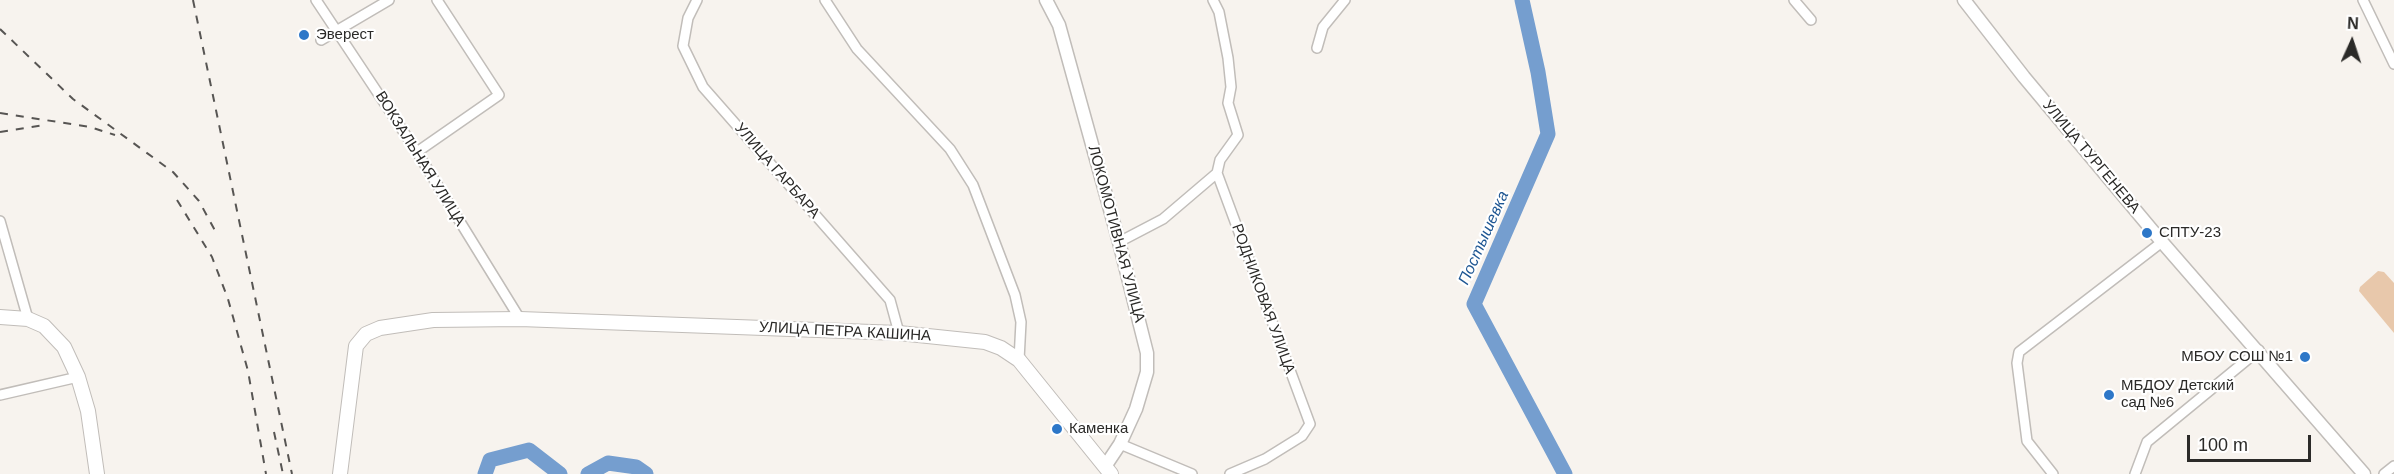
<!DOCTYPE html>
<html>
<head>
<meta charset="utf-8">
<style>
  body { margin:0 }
  #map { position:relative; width:2394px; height:474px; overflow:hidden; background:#f7f3ee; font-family:Helvetica,sans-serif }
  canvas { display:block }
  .north { position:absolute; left:2322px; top:12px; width:60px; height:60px; -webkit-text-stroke:4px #fff; paint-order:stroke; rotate:3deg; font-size:16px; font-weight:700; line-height:24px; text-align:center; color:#2b2a28 }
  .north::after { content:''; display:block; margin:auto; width:21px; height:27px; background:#2b2a28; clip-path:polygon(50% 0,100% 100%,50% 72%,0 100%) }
  .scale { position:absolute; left:2187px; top:435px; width:124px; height:27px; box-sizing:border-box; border:3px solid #2b2a28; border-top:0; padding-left:8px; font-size:18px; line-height:21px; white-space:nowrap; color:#2b2a28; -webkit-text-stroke:4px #fff; paint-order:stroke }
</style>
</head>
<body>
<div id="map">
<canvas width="2394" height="474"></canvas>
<div class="north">N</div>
<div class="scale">100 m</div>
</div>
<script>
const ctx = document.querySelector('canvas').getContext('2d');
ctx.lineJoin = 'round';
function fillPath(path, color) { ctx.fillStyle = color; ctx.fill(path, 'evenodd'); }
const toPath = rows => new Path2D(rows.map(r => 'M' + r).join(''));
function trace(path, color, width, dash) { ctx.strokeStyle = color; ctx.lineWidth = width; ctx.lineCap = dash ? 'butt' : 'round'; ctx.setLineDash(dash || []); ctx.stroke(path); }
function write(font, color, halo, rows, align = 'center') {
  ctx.font = font + ' Helvetica,sans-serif'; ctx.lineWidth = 4.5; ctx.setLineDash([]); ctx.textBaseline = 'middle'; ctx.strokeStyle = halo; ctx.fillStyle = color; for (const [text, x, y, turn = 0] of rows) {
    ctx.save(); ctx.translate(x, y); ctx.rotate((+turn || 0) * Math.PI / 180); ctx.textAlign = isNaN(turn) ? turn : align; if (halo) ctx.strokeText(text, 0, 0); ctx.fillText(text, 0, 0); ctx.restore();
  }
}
const green = toPath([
  [2378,271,2384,272,2394,283,2394,333,2359,291,2360,287]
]);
const river = toPath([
  [1522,0,1538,72,1548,134,1474,304,1565,474],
  [485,474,490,460,529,450,560,474],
  [588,474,608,463,636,467,646,474]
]);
const minor = toPath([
  [316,0,417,152,520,319],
  [697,0,688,18,683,46,703,87,890,300,899,333],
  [825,0,857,49,950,149,973,185,1015,295,1021,322,1019,360],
  [1213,0,1219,12,1228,58,1231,87,1228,103,1238,135,1220,160,1217,173,1310,424,1302,436,1265,459,1230,474],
  [1794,0,1811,20],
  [2363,0,2394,64],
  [321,40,389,0],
  [1317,48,1323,27,1345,0],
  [417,152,499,95,437,0],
  [0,221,28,319],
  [1119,242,1163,219,1217,173],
  [0,395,78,377],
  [1120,444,1192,474],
  [2053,474,2027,441,2017,363,2019,352,2162,242],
  [2135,474,2147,442,2259,350],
  [2384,474,2394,466]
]);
const tertiary = toPath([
  [1046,0,1059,25,1119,242,1147,353,1147,372,1136,409,1120,444,1106,465],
  [1964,0,2024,77,2162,242,2364,474]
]);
const secondary = toPath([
  [0,317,28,319,44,326,64,347,78,377,88,411,97,474],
  [340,474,356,346,366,334,380,328,433,320,520,319,899,333,985,342,1001,348,1019,360,1111,474]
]);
const rail = toPath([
  [193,0,292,474],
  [0,29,73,99,173,172,199,201,218,236],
  [0,113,90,127,115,135],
  [0,132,45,125],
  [177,200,212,257,228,299,248,371,266,474],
  [274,432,283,474]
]);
const markers = [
  [304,35,6,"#2d77c8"],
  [2147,233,6,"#2d77c8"],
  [2305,357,6,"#2d77c8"],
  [2109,395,6,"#2d77c8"],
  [1057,429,6,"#2d77c8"]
];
const poiNames = [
  ["Эверест",316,35],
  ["СПТУ-23",2159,233],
  ["МБОУ СОШ №1",2293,357,"right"],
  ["МБДОУ Детский",2121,386],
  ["сад №6",2121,403],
  ["Каменка",1069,429]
];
const streetNames = [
  ["УЛИЦА ТУРГЕНЕВА",2091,157,50],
  ["ВОКЗАЛЬНАЯ УЛИЦА",420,159,58],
  ["УЛИЦА ГАРБАРА",777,171,49],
  ["ЛОКОМОТИВНАЯ УЛИЦА",1116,234,75],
  ["РОДНИКОВАЯ УЛИЦА",1263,299,70],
  ["УЛИЦА ПЕТРА КАШИНА",845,332,3]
];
const waterNames = [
  ["Постышевка",1484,238,-66]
];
fillPath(green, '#e8c8ab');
trace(river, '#759ecf', 15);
trace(minor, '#c1bdb9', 12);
trace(tertiary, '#c1bdb9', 15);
trace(secondary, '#c1bdb9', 16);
trace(minor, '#fff', 9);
trace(tertiary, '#fff', 12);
trace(secondary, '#fff', 14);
trace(rail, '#575553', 2, [8, 8]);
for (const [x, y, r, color] of markers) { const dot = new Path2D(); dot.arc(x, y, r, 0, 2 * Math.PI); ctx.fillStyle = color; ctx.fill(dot); trace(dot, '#fff', 2); }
write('15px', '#2b2a28', '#fff', poiNames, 'left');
write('15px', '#2b2a28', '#fff', streetNames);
write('italic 16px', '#1f5793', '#fff', waterNames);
</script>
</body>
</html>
